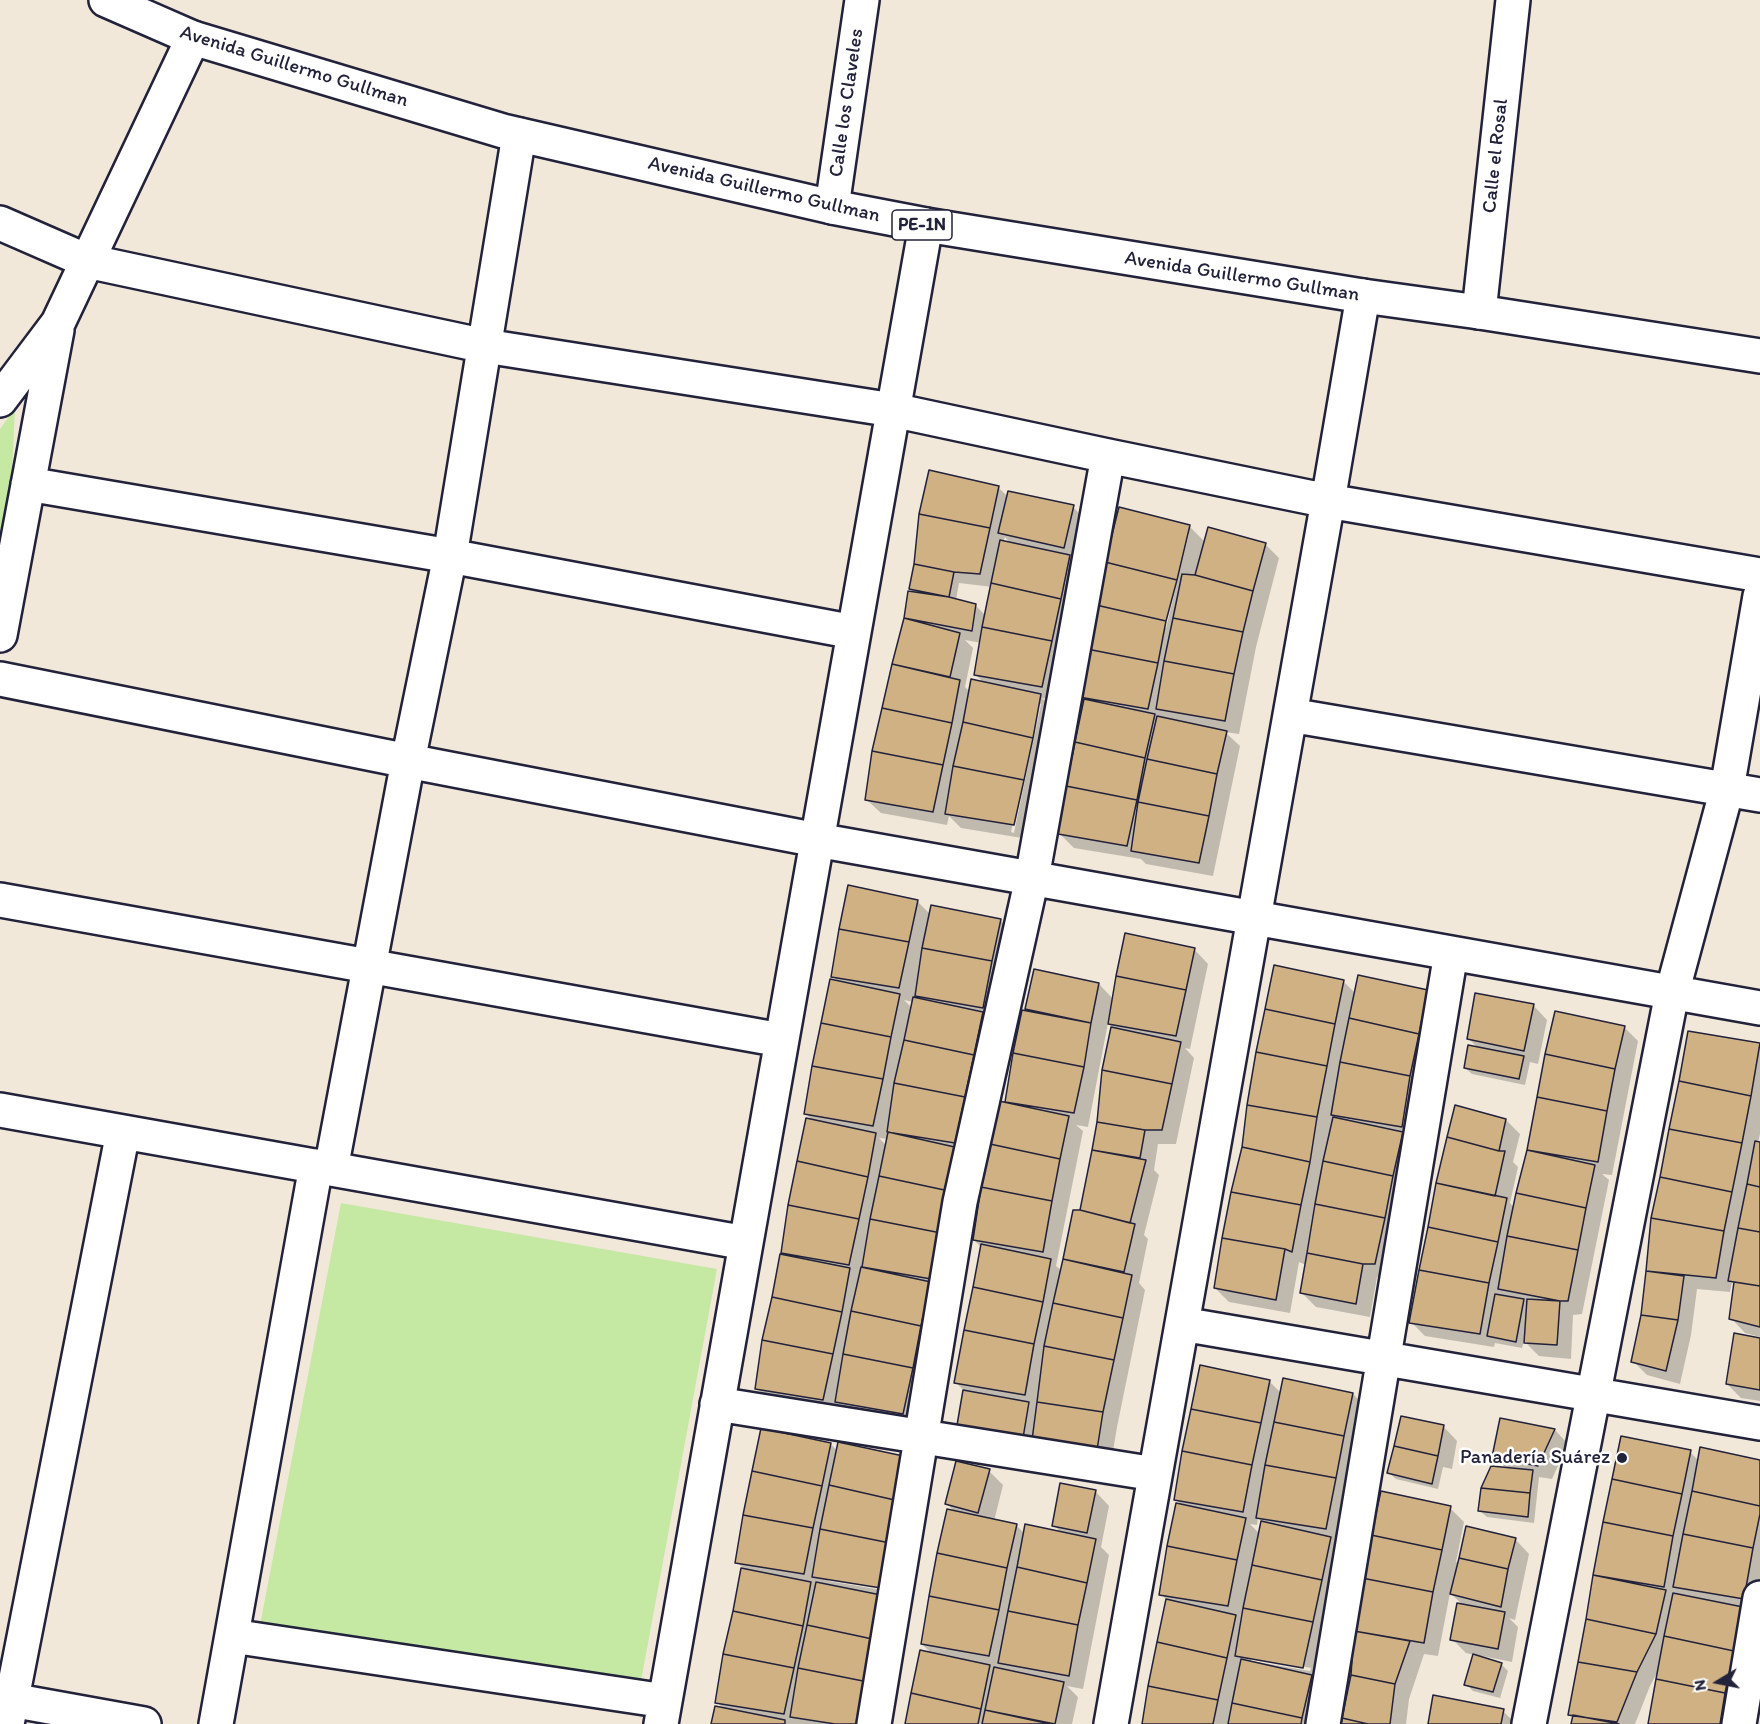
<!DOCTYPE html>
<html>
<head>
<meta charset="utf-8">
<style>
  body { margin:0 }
  #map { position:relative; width:1760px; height:1724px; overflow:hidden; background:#f1e8da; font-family:Itim,sans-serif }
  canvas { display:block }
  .north { position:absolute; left:1688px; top:1652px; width:60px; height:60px; -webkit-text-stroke:4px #fff; paint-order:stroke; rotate:260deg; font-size:16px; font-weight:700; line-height:24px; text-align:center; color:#22223b }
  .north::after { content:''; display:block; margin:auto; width:21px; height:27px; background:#22223b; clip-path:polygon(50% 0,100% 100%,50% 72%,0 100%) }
</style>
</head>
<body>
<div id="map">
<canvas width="1760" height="1724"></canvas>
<div class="north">N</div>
</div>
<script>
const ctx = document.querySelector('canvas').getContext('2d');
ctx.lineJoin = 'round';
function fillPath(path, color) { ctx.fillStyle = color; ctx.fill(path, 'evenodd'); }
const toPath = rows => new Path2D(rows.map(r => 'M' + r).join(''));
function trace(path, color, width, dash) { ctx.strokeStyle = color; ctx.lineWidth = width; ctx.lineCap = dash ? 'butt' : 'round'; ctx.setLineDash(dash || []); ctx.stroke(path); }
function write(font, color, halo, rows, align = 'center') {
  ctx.font = font + ' Itim,sans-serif'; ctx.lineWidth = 5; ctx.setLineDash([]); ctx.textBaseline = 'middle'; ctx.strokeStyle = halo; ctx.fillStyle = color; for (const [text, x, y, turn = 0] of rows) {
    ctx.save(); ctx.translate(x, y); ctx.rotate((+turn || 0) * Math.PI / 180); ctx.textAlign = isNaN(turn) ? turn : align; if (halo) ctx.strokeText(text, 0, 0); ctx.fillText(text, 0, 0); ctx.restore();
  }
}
const green = toPath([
  [15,408,12,472,0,535,0,429],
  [341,1203,717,1269,641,1681,260,1625]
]);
const shadow = toPath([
  [998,487,1008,497,1073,507,1087,521,1056,700,1042,698,1055,710,1028,839,961,828,949,816,947,825,881,813,866,799,874,751,905,618,910,593,915,593,910,589],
  [1005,537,1011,544,1003,542],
  [959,583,993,587,987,617,975,605,956,600],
  [965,640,982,643,976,675,985,684,970,692,965,687,973,648],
  [1038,704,1041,704,1014,833,1011,832],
  [1189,526,1205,542,1265,544,1279,558,1256,647,1239,734,1225,732,1240,746,1213,876,1146,864,1141,859,1074,848,1060,834,1086,701,1081,697],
  [1186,534,1189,534,1166,628,1163,627],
  [917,901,931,915,933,906,1001,921,1015,935,917,1427,850,1416,839,1404,837,1413,771,1402,757,1388,764,1340,782,1254,790,1205,813,1121,806,1114,839,983,833,976],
  [904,1000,913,1002,912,1008],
  [879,1138,888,1139,887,1146],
  [1194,949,1208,964,1190,1049,1185,1048,1194,1058,1176,1144,1158,1144,1154,1170,1159,1175,1144,1235,1148,1239,1139,1283,1145,1290,1117,1427,1111,1463,1036,1457,956,1383,982,1248,974,1240,1007,1104,1023,1012,1032,1014,1027,1009,1099,984,1114,1000],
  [1108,1023,1112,1027,1103,1070,1098,1122,1081,1212,1074,1212,1062,1271,1056,1266,1083,1131,1076,1125,1088,1127],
  [1344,982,1356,994,1427,992,1442,1006,1389,1277,1377,1277,1370,1317,1316,1307,1302,1293,1306,1265,1299,1262,1290,1313,1229,1302,1215,1288],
  [1533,1005,1547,1020,1538,1064,1530,1062,1525,1085,1472,1074,1465,1068,1479,1049,1468,1038],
  [1556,1013,1624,1027,1638,1041,1612,1175,1602,1174,1609,1180,1582,1314,1573,1315,1571,1359,1539,1356,1524,1341,1522,1348,1495,1343,1494,1347,1425,1336,1411,1322,1506,1120,1520,1134,1513,1162,1518,1167,1510,1203,1515,1208,1529,1151],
  [1689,1033,1760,1045,1760,1134,1758,1143,1760,1144,1760,1337,1745,1333,1731,1318,1735,1286,1732,1282,1730,1292,1697,1289,1691,1335,1680,1384,1647,1375,1633,1361,1642,1315,1653,1218],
  [1760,1340,1760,1401,1741,1398,1727,1384],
  [1269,1381,1281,1393,1353,1394,1367,1408,1340,1543,1333,1541,1344,1552,1318,1724,1144,1724,1167,1600,1161,1594,1182,1506,1176,1499],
  [1258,1518,1262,1522,1260,1534,1250,1524,1257,1525],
  [1251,1657,1311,1668,1310,1671,1251,1661],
  [1501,1419,1555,1430,1568,1444,1552,1479,1539,1477,1534,1523,1487,1517,1480,1511,1507,1469,1494,1456],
  [1443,1426,1457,1441,1452,1469,1443,1467,1438,1489,1396,1479,1389,1473],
  [830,1444,838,1451,907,1459,876,1724,713,1724,724,1709,717,1702,743,1568,737,1562],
  [828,1578,889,1588,888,1591,828,1581],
  [1690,1452,1699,1461,1760,1462,1760,1601,1737,1724,1649,1724,1659,1669,1650,1686,1635,1724,1573,1724,1574,1719,1570,1715,1604,1522],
  [989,1471,1003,1485,994,1521,1016,1525,1025,1534,1062,1534,1054,1525,1095,1491,1109,1506,1101,1547,1109,1555,1083,1689,1067,1686,1078,1697,1072,1724,906,1724,933,1655,922,1644,956,1513,947,1504],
  [1382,1493,1450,1508,1464,1522,1456,1562,1459,1563,1515,1539,1529,1554,1515,1620,1509,1618,1518,1627,1512,1662,1482,1656,1481,1659,1501,1664,1508,1671,1500,1698,1473,1691,1466,1684,1474,1655,1466,1653,1452,1639,1463,1605,1450,1593,1438,1656,1424,1654,1409,1699,1406,1724,1343,1724,1352,1675,1355,1632],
  [1503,1711,1516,1724,1429,1724]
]);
const building = toPath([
  [929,470,999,486,990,528,919,514,929,470],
  [1008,491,1074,505,1064,548,998,533,1008,491],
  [1119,507,1190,525,1177,580,1105,562,1119,507],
  [919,514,990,528,980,574,954,572,914,564,919,514],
  [1208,527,1266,543,1253,591,1195,575,1208,527],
  [1000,540,1070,555,1061,599,991,583,1000,540],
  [1105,562,1177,580,1166,621,1096,605,1105,562],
  [914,564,954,572,949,597,909,589,914,564],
  [1182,574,1195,575,1253,591,1243,632,1173,618,1182,574],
  [991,583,1061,599,1052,641,982,627,991,583],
  [908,591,949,597,976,604,972,631,904,618,908,591],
  [1096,605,1166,621,1158,663,1087,649,1096,605],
  [904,618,960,633,950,677,892,664,904,618],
  [1173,618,1243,632,1234,674,1164,661,1173,618],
  [982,627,1052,641,1042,687,974,675,982,627],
  [1087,649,1158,663,1148,709,1079,697,1087,649],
  [1164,661,1234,674,1225,721,1156,709,1164,661],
  [892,664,960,680,952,723,882,708,892,664],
  [971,679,1041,694,1033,738,963,722,971,679],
  [1084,699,1155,714,1145,758,1075,742,1084,699],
  [882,708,952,723,943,765,872,751,882,708],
  [1157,716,1227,731,1217,774,1147,759,1157,716],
  [963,722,1033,738,1024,780,953,766,963,722],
  [1075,742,1145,758,1137,800,1066,786,1075,742],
  [872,751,943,765,933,812,865,800,872,751],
  [1147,759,1217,774,1209,816,1138,802,1147,759],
  [953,766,1024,780,1014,825,945,814,953,766],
  [1066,786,1137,800,1127,846,1058,834,1066,786],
  [1138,802,1209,816,1199,863,1131,851,1138,802],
  [848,885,918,900,909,942,839,929,848,885],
  [931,905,1001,919,992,961,922,948,931,905],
  [839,929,909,942,899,988,831,977,839,929],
  [1125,933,1195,948,1186,990,1116,976,1125,933],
  [922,948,992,961,983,1008,915,996,922,948],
  [1274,965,1344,980,1335,1024,1265,1009,1274,965],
  [1034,969,1099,983,1091,1023,1025,1009,1034,969],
  [1358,975,1428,990,1419,1034,1349,1018,1358,975],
  [1116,976,1186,990,1176,1036,1108,1024,1116,976],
  [830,979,900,994,891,1037,821,1023,830,979],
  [1475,993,1534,1004,1524,1051,1467,1039,1475,993],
  [913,997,983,1012,974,1055,904,1040,913,997],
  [1265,1009,1335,1024,1327,1066,1256,1052,1265,1009],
  [1022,1010,1091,1023,1084,1067,1013,1053,1022,1010],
  [1555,1011,1625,1026,1615,1069,1545,1054,1555,1011],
  [1349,1018,1419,1034,1410,1076,1340,1062,1349,1018],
  [821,1023,891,1037,883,1079,812,1066,821,1023],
  [1111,1027,1181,1042,1172,1084,1102,1070,1111,1027],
  [1688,1031,1760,1043,1751,1096,1679,1081,1688,1031],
  [904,1040,974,1055,965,1097,894,1083,904,1040],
  [1468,1045,1524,1056,1519,1079,1464,1068,1468,1045],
  [1256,1052,1327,1066,1317,1117,1247,1105,1256,1052],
  [1013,1053,1084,1067,1074,1113,1005,1102,1013,1053],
  [1545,1054,1615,1069,1607,1111,1537,1097,1545,1054],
  [1340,1062,1410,1076,1402,1127,1331,1115,1340,1062],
  [812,1066,883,1079,873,1126,804,1114,812,1066],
  [1102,1070,1172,1084,1162,1130,1145,1130,1097,1122,1102,1070],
  [1679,1081,1751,1096,1742,1143,1669,1129,1679,1081],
  [894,1083,965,1097,955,1143,887,1132,894,1083],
  [1537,1097,1607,1111,1598,1162,1527,1150,1537,1097],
  [999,1101,1069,1116,1060,1159,990,1144,999,1101],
  [1247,1105,1317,1117,1310,1162,1242,1147,1247,1105],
  [1455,1105,1506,1119,1499,1151,1447,1137,1455,1105],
  [1333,1117,1403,1132,1393,1176,1323,1161,1333,1117],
  [806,1118,876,1133,868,1177,797,1161,806,1118],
  [1097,1122,1145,1130,1140,1158,1092,1150,1097,1122],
  [1669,1129,1742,1143,1732,1192,1660,1177,1669,1129],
  [888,1132,959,1148,949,1191,879,1176,888,1132],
  [1447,1137,1499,1151,1505,1151,1495,1196,1436,1183,1447,1137],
  [1755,1141,1760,1142,1760,1187,1747,1184,1755,1141],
  [990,1144,1060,1159,1052,1201,981,1187,990,1144],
  [1242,1147,1310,1162,1301,1205,1231,1192,1242,1147],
  [1092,1150,1146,1160,1130,1223,1080,1210,1092,1150],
  [1527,1150,1595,1165,1586,1208,1516,1193,1527,1150],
  [797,1161,868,1177,859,1219,788,1205,797,1161],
  [1323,1161,1393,1176,1385,1218,1315,1204,1323,1161],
  [879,1176,949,1191,941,1233,870,1219,879,1176],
  [1660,1177,1732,1192,1724,1231,1651,1218,1660,1177],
  [1436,1183,1507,1198,1498,1242,1428,1227,1436,1183],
  [1747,1184,1760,1187,1760,1232,1738,1228,1747,1184],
  [981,1187,1052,1201,1043,1252,973,1240,981,1187],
  [1231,1192,1301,1205,1292,1252,1285,1249,1222,1238,1231,1192],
  [1516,1193,1586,1208,1578,1250,1507,1236,1516,1193],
  [1315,1204,1385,1218,1375,1264,1363,1264,1307,1253,1315,1204],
  [788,1205,859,1219,849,1265,781,1253,788,1205],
  [1073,1210,1080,1210,1135,1224,1124,1272,1063,1259,1073,1210],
  [1651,1218,1724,1231,1716,1278,1646,1271,1651,1218],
  [870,1219,941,1233,931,1279,862,1267,870,1219],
  [1428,1227,1498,1242,1489,1283,1419,1270,1428,1227],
  [1738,1228,1760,1232,1760,1286,1728,1281,1738,1228],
  [1507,1236,1578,1250,1568,1301,1560,1301,1498,1289,1507,1236],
  [1222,1238,1285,1249,1276,1300,1214,1288,1222,1238],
  [981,1244,1051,1259,1043,1302,973,1287,981,1244],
  [1307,1253,1363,1264,1356,1304,1300,1293,1307,1253],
  [780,1254,850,1268,842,1312,772,1297,780,1254],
  [1063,1259,1132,1275,1123,1318,1053,1303,1063,1259],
  [861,1267,931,1282,921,1326,851,1311,861,1267],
  [1419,1270,1489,1283,1480,1334,1409,1323,1419,1270],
  [1646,1271,1684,1276,1678,1320,1641,1315,1646,1271],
  [1734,1282,1760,1286,1760,1327,1729,1319,1734,1282],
  [973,1287,1043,1302,1034,1344,964,1330,973,1287],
  [1495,1294,1524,1299,1516,1342,1487,1336,1495,1294],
  [772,1297,842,1312,833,1354,762,1340,772,1297],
  [1527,1299,1560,1301,1557,1345,1524,1343,1527,1299],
  [1053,1303,1123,1318,1114,1360,1044,1346,1053,1303],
  [851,1311,921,1326,913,1368,843,1354,851,1311],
  [1641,1315,1678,1320,1666,1371,1631,1362,1641,1315],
  [964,1330,1034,1344,1025,1395,954,1383,964,1330],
  [1734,1333,1760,1338,1760,1390,1726,1384,1734,1333],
  [762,1340,833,1354,823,1400,755,1389,762,1340],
  [1044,1346,1114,1360,1103,1412,1037,1402,1044,1346],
  [843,1354,913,1368,903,1414,835,1402,843,1354],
  [1200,1365,1270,1380,1261,1423,1191,1409,1200,1365],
  [1283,1378,1353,1393,1344,1436,1274,1422,1283,1378],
  [963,1390,1029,1402,1022,1444,956,1431,963,1390],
  [1037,1402,1103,1412,1097,1450,1032,1440,1037,1402],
  [1191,1409,1261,1423,1252,1465,1182,1451,1191,1409],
  [1401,1416,1444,1425,1438,1456,1394,1446,1401,1416],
  [1500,1418,1555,1429,1538,1466,1492,1457,1500,1418],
  [1274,1422,1344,1436,1336,1478,1265,1465,1274,1422],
  [761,1428,831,1443,822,1486,752,1471,761,1428],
  [1621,1436,1691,1450,1682,1494,1612,1479,1621,1436],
  [838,1442,908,1457,899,1501,829,1485,838,1442],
  [1394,1446,1438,1456,1432,1484,1387,1473,1394,1446],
  [1700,1447,1760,1460,1760,1506,1692,1491,1700,1447],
  [1182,1451,1252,1465,1243,1512,1174,1500,1182,1451],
  [956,1461,990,1469,978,1513,945,1504,956,1461],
  [1265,1465,1336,1478,1326,1529,1256,1518,1265,1465],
  [1491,1466,1533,1470,1530,1493,1481,1488,1491,1466],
  [752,1471,822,1486,813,1528,743,1515,752,1471],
  [1612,1479,1682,1494,1673,1536,1603,1522,1612,1479],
  [1060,1483,1096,1490,1087,1533,1052,1526,1060,1483],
  [829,1485,899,1501,890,1543,820,1529,829,1485],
  [1481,1488,1530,1493,1528,1517,1478,1511,1481,1488],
  [1381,1491,1451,1506,1442,1550,1371,1535,1381,1491],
  [1692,1491,1760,1506,1760,1514,1753,1548,1683,1534,1692,1491],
  [1176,1503,1246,1518,1237,1560,1167,1546,1176,1503],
  [947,1509,1017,1524,1007,1568,937,1553,947,1509],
  [743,1515,813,1528,804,1574,735,1563,743,1515],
  [1261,1521,1331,1537,1322,1580,1252,1565,1261,1521],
  [1603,1522,1673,1536,1664,1587,1593,1575,1603,1522],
  [1025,1524,1096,1539,1087,1583,1017,1567,1025,1524],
  [1466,1526,1516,1538,1508,1569,1459,1558,1466,1526],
  [820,1529,890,1543,881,1588,812,1577,820,1529],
  [1683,1534,1753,1548,1744,1599,1673,1587,1683,1534],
  [1371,1535,1442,1550,1433,1592,1362,1578,1371,1535],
  [1167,1546,1237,1560,1228,1606,1159,1595,1167,1546],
  [937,1553,1007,1568,999,1610,929,1596,937,1553],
  [1459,1558,1508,1569,1501,1607,1450,1594,1459,1558],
  [1252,1565,1322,1580,1313,1622,1243,1608,1252,1565],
  [1017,1567,1087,1583,1078,1625,1008,1611,1017,1567],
  [741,1568,811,1582,803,1626,733,1611,741,1568],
  [1593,1575,1666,1590,1656,1634,1586,1619,1593,1575],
  [1362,1578,1433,1592,1424,1643,1354,1631,1362,1578],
  [816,1582,886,1596,877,1640,807,1625,816,1582],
  [1673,1593,1743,1607,1734,1651,1664,1636,1673,1593],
  [929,1596,999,1610,989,1656,921,1644,929,1596],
  [1166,1599,1236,1615,1227,1658,1157,1642,1166,1599],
  [1457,1603,1505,1612,1498,1649,1450,1640,1457,1603],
  [1243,1608,1313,1622,1303,1668,1235,1656,1243,1608],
  [733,1611,803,1626,794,1668,723,1654,733,1611],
  [1008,1611,1078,1625,1069,1676,998,1663,1008,1611],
  [1586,1619,1656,1634,1637,1672,1578,1662,1586,1619],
  [807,1625,877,1640,868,1682,798,1668,807,1625],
  [1354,1631,1410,1641,1395,1684,1351,1675,1354,1631],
  [1664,1636,1734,1651,1725,1693,1656,1679,1664,1636],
  [1157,1642,1227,1658,1218,1700,1148,1686,1157,1642],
  [920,1650,990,1665,981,1709,911,1693,920,1650],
  [723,1654,794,1668,784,1714,715,1703,723,1654],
  [1473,1654,1502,1663,1493,1692,1464,1685,1473,1654],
  [1241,1659,1312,1675,1302,1718,1232,1703,1241,1659],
  [1578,1662,1637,1672,1617,1722,1568,1715,1578,1662],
  [994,1667,1064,1682,1055,1724,985,1710,994,1667],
  [798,1668,868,1682,860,1724,835,1724,790,1717,798,1668],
  [1351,1675,1395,1684,1390,1724,1368,1724,1342,1718,1351,1675],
  [1656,1679,1725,1693,1720,1724,1648,1724,1656,1679],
  [1148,1686,1218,1700,1213,1724,1142,1724,1148,1686],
  [911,1693,981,1709,978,1724,905,1724,911,1693],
  [1433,1695,1504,1709,1501,1724,1428,1724,1433,1695],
  [1232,1703,1302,1718,1301,1724,1228,1724,1232,1703],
  [715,1706,785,1720,785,1724,711,1724,715,1706],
  [985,1710,1050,1724,982,1724,985,1710],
  [1573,1715,1619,1724,1571,1724,1573,1715],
  [1342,1718,1368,1724,1341,1724,1342,1718]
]);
const minor = toPath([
  [832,207,862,0],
  [0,223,87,261,485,346,893,410,1108,456,1328,501,1760,575],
  [1479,312,1513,0],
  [0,400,58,323,193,38],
  [28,484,450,556,854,632],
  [0,635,57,330],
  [0,679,408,761,817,840,1760,1008],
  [1290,715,1760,795],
  [0,900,781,1040],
  [0,1110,746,1243],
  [331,1169,408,761,450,556,519,135],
  [1182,1324,1760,1423],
  [717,1404,1155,1474],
  [232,1636,665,1701],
  [0,1698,144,1724],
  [7,1724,123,1132],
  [216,1724,316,1166],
  [661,1724,926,225],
  [874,1724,960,1202,1032,878,1108,456],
  [1111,1724,1328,501,1363,296],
  [1323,1724,1451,953],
  [1529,1724,1672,993,1727,789,1760,596],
  [1739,1724,1760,1598]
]);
const major = toPath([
  [106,0,193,38,503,131,832,207,926,225,1363,296,1479,312,1760,356]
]);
const markers = [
  [1622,1458,6,"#22223b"]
];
const shields = [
  [922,225,60]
];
const shieldNames = [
  ["PE-1N",922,225]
];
const streetNames = [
  ["Avenida Guillermo Gullman",294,67,17],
  ["Calle los Claveles",847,103,-82],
  ["Calle el Rosal",1496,156,-84],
  ["Avenida Guillermo Gullman",764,190,13],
  ["Avenida Guillermo Gullman",1242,277,9]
];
const poiNames = [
  ["Panadería Suárez",1610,1458]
];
fillPath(green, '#c5e9a3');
fillPath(shadow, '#0003');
fillPath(building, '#d0b184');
trace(building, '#22223b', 1.5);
trace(minor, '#22223b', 38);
trace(major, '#22223b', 38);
trace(minor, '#fff', 33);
trace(major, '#fff', 33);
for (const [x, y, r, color] of markers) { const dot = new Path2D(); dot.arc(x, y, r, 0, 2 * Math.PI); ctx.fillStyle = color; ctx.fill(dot); trace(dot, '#fff', 2); }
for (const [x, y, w] of shields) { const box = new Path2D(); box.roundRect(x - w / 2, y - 15, w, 30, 4.5); ctx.fillStyle = '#fff'; ctx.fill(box); trace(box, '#22223b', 1.5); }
write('bold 18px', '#22223b', null, shieldNames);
write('20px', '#22223b', '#fff', streetNames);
write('20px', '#22223b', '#fff', poiNames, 'right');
</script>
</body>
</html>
